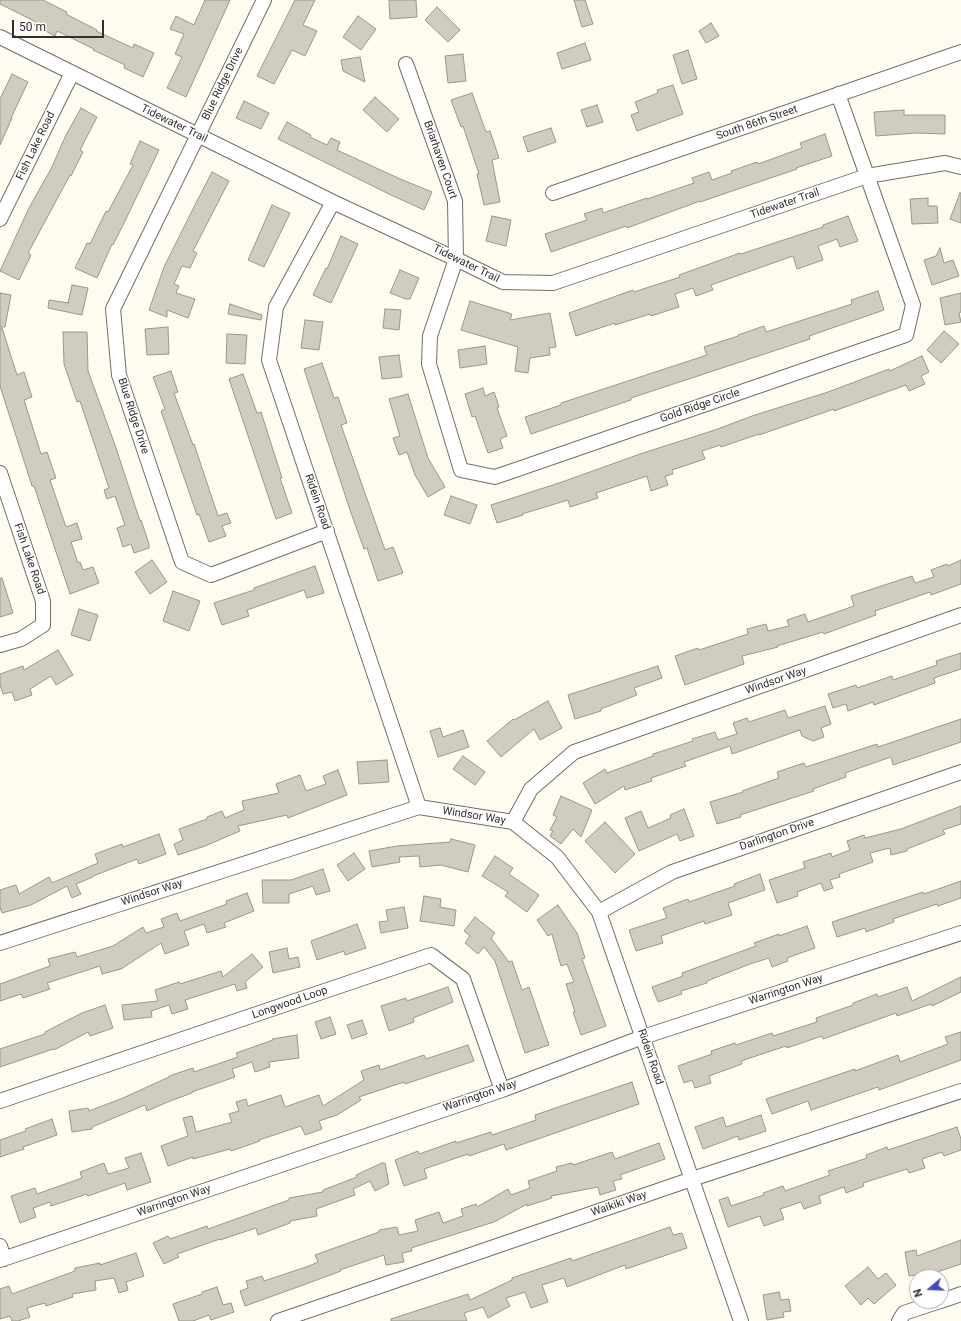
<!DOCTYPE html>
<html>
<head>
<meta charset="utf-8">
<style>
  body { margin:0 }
  #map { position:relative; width:961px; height:1321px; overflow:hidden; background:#fefbf1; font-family:Roboto,sans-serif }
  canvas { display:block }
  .north { position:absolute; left:909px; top:1269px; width:40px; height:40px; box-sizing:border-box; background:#fff; border:1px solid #acacaa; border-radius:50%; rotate:251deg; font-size:11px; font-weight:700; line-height:16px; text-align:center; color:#302f2a }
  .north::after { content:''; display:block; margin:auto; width:14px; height:18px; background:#3c4bbf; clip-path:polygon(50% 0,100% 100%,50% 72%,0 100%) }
  .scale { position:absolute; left:12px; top:20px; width:92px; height:18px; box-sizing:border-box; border:2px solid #302f2a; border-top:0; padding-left:5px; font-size:12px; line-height:14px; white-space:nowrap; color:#302f2a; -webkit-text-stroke:3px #fff; paint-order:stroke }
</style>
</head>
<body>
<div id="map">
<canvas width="961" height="1321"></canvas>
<div class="north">N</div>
<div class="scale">50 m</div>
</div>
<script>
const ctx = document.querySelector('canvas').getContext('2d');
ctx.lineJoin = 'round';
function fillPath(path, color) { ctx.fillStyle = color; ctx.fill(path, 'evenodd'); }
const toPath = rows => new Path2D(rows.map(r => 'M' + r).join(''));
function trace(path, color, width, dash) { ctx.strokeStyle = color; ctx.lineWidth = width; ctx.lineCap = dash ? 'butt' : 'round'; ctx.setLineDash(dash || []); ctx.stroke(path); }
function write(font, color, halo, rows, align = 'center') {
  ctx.font = font + ' Roboto,sans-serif'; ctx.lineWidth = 3; ctx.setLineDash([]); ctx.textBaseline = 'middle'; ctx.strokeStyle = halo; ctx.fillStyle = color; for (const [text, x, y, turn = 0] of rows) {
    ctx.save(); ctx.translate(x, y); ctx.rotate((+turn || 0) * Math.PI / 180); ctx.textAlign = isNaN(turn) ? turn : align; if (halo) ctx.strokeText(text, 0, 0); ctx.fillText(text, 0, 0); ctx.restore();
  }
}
const building = toPath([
  [0,0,43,0,67,12,66,14,97,30,96,31,133,48,134,44,154,53,143,77,124,68,125,65,93,50,94,49,57,31,55,36,34,25,36,22,0,4,0,0],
  [205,0,230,0,186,97,167,88,182,57,175,54,184,34,170,29,176,16,194,25,205,0],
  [295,0,315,0,303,25,317,31,305,56,292,50,274,84,257,76,295,0],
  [389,0,416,0,417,17,390,19,389,0],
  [574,0,585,0,593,24,582,27,574,0],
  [437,7,460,30,448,42,425,20,437,7],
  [358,16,376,29,361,50,343,37,358,16],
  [711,23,719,36,706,43,699,31,711,23],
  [585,43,591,60,562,69,557,53,585,43],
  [688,50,697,79,682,84,673,55,688,50],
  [463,54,466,81,448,83,445,56,463,54],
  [360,57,365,82,343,71,341,60,360,57],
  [12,74,28,82,11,118,12,118,0,145,0,99,12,74],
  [673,85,683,114,637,131,631,115,639,112,635,102,658,93,657,90,673,85],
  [472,93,486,132,490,131,499,158,492,160,500,202,484,205,477,174,479,174,463,126,461,127,451,100,472,93],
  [375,97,399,119,387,132,363,110,375,97],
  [244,101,269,113,261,129,236,118,244,101],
  [597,105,603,122,587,127,581,110,597,105],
  [81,108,97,117,80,150,83,152,71,176,70,175,28,253,31,255,19,280,0,271,29,208,52,167,65,137,81,108],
  [904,110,904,115,945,115,945,134,916,133,876,136,874,112,904,110],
  [287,122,311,135,310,137,327,145,331,138,340,142,337,150,398,178,432,192,424,210,391,195,278,139,287,122],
  [551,128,556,142,528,152,523,137,551,128],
  [825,134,832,156,796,168,797,169,700,202,700,201,627,228,626,226,551,252,545,234,587,220,584,214,602,208,603,213,647,198,647,199,694,183,692,178,709,172,712,180,732,173,731,171,757,162,758,164,802,148,800,143,825,134],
  [140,141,159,150,125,221,113,245,112,244,97,278,75,268,87,243,90,244,106,211,108,212,133,165,130,164,140,141],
  [212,172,229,181,193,251,197,253,190,268,182,266,174,284,179,286,176,293,195,299,188,318,167,310,167,317,149,310,164,267,195,205,212,172],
  [960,193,961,193,961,223,950,219,960,193],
  [928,198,928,206,937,206,938,223,912,224,910,199,928,198],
  [272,205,290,213,264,267,248,260,272,205],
  [492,216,511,220,506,246,486,241,492,216],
  [848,216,858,241,840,247,837,239,818,246,823,260,797,269,793,256,711,285,713,290,696,296,693,288,675,294,679,307,651,316,650,314,615,325,615,323,576,336,569,313,633,290,634,292,680,277,679,275,740,253,741,254,823,227,823,225,848,216],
  [341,236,358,244,331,303,313,295,326,268,327,269,341,236],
  [940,248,944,263,953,260,959,276,932,285,924,260,936,256,940,248],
  [400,270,419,278,410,299,406,299,390,293,400,270],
  [72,285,88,288,82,315,48,308,49,300,69,303,68,303,72,285],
  [878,291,884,310,809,336,810,339,631,398,631,400,531,434,525,417,561,405,561,403,707,355,704,347,738,336,738,335,764,326,766,332,852,304,851,300,878,291],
  [0,293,11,295,5,327,0,327,0,293],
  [961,293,961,312,959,313,961,322,945,325,940,298,961,293],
  [470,301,512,314,510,320,550,313,556,347,549,348,550,355,530,358,528,373,515,371,518,347,461,330,470,301],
  [230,304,262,315,261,320,228,314,230,304],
  [385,309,401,310,399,330,383,328,385,309],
  [305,320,323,322,319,350,301,348,305,320],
  [168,327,169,354,147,355,145,329,168,327],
  [0,328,2,328,17,375,24,372,32,397,24,400,41,454,47,452,56,478,50,480,66,527,77,523,82,539,71,542,78,563,80,562,83,570,93,567,99,583,70,594,34,486,32,486,0,386,0,328],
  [944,331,959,344,941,363,927,350,944,331],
  [63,332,87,332,88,371,115,445,140,521,141,520,149,544,149,548,134,553,131,544,123,547,117,528,125,525,115,496,107,499,104,490,109,488,80,401,77,402,64,364,63,332],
  [227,334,247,335,245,364,226,363,227,334],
  [485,346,487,364,460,368,458,350,485,346],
  [399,355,402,377,382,379,379,357,399,355],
  [922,356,929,372,921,376,925,384,909,391,906,385,834,411,834,409,759,435,759,434,721,447,720,445,702,451,705,459,672,470,673,474,665,476,668,485,651,491,647,476,596,493,598,498,570,507,568,500,522,514,523,515,497,523,491,505,562,482,640,454,715,430,752,416,828,392,889,369,890,371,922,356],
  [322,363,334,398,338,397,347,423,341,425,385,550,393,547,403,573,378,581,367,548,364,549,350,510,304,369,322,363],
  [171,371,178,392,174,393,193,445,194,444,218,516,227,513,231,523,222,526,226,536,209,542,199,514,197,515,161,411,165,409,153,377,171,371],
  [243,374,257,413,261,412,282,478,280,478,292,513,276,519,229,379,243,374],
  [483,388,485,396,494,392,499,407,497,408,507,436,500,439,503,448,488,453,475,416,472,417,465,394,483,388],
  [408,394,428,458,445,487,428,497,415,475,407,452,399,455,393,438,400,436,389,399,408,394],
  [451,496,477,505,470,524,444,515,451,496],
  [152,560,167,582,150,594,135,572,152,560],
  [961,560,961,584,931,595,930,592,875,611,876,615,824,634,823,632,777,646,778,647,742,656,744,664,685,685,675,656,698,648,699,650,748,634,747,629,766,624,768,631,789,626,787,620,805,614,808,622,854,606,851,596,912,576,915,583,934,577,931,570,947,564,948,566,961,560],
  [315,566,324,593,307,598,304,590,247,610,249,616,222,625,214,603,254,590,254,588,315,566],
  [2,578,13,613,0,617,0,579,2,578],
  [173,591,200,601,189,631,163,621,173,591],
  [79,609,98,615,90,641,71,635,79,609],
  [58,650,73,675,56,685,51,676,30,689,32,695,15,701,12,692,3,694,0,685,0,674,23,666,24,670,58,650],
  [961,653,961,669,934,678,935,683,874,705,873,702,848,711,846,704,833,708,828,694,856,685,857,688,892,676,893,680,937,665,936,661,961,653],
  [658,666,662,678,634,688,637,695,601,709,601,711,575,719,568,695,658,666],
  [548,701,562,728,540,740,534,729,501,757,487,741,513,719,514,720,548,701],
  [825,706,831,724,821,728,824,737,813,741,802,736,800,730,732,754,730,746,684,762,686,766,651,778,652,781,625,790,624,786,595,804,583,783,605,769,607,773,653,756,653,754,693,741,692,739,715,732,718,740,737,734,733,723,747,718,749,722,785,710,788,718,825,706],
  [961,719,961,742,893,765,891,757,845,773,846,777,813,789,814,791,740,815,741,817,717,824,710,802,743,792,742,791,779,778,777,772,804,763,806,767,877,744,878,747,961,719],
  [440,728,443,737,463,730,469,747,438,757,430,731,440,728],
  [463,756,485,772,475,785,453,769,463,756],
  [387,760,389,782,359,784,357,762,387,760],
  [338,770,347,795,288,818,287,815,238,826,240,831,205,846,178,855,174,844,183,840,179,829,207,819,207,817,222,811,225,818,244,810,242,801,279,793,276,784,300,775,306,791,326,784,323,776,338,770],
  [561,796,592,810,581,837,573,829,561,844,550,836,553,831,550,830,557,817,553,815,561,796],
  [961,806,961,824,943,830,945,834,907,849,907,851,891,855,890,848,870,853,873,862,839,874,840,877,830,880,833,888,824,891,821,883,797,892,798,896,777,903,769,880,805,868,803,862,831,853,832,857,850,850,847,841,864,835,865,838,901,829,961,806],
  [684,809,694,836,680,841,677,834,639,851,625,818,641,811,648,828,671,818,670,815,684,809],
  [605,822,635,854,615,873,585,841,605,822],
  [159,834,166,854,139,864,137,859,93,876,93,877,76,884,81,894,72,898,67,886,31,905,2,913,0,907,0,890,16,885,19,894,49,877,52,883,98,863,95,854,122,844,123,847,159,834],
  [451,839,475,845,468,872,441,865,420,867,419,856,399,857,400,862,372,867,369,851,397,846,450,842,451,839],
  [354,853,365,869,348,881,337,865,354,853],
  [495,856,513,868,509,874,539,895,527,912,505,896,508,892,482,876,495,856],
  [323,869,330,891,316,895,313,886,289,894,289,903,263,903,262,880,291,880,323,869],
  [760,874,765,890,728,903,732,915,705,924,704,921,661,936,663,943,636,951,629,930,667,918,663,908,688,899,689,902,735,886,734,884,760,874],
  [961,881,961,898,938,906,937,904,893,919,894,922,866,932,865,928,837,937,832,922,923,892,924,894,961,881],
  [247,893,254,911,224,923,226,927,207,933,204,924,184,931,189,945,165,954,161,943,121,969,102,974,100,966,47,983,50,989,23,998,21,994,0,1001,0,984,50,966,48,959,75,952,77,957,113,946,143,927,146,933,164,927,161,919,177,913,180,921,227,904,226,901,247,893],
  [424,896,441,899,440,907,456,910,454,926,420,921,424,896],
  [558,905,577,933,585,958,582,959,606,1026,581,1035,573,1012,575,1012,566,984,574,982,567,964,561,966,552,934,548,936,537,920,558,905],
  [404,907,408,928,381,933,379,922,388,921,386,910,404,907],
  [475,917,495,933,491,938,509,962,512,961,522,990,529,987,549,1045,525,1053,495,961,484,947,478,954,465,943,470,936,464,931,475,917],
  [357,924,366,948,345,955,344,951,317,960,311,941,357,924],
  [807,926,815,948,787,958,788,961,772,967,769,958,750,964,707,981,707,983,681,991,682,994,658,1002,652,987,683,976,682,973,756,946,754,943,779,934,779,936,807,926],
  [287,948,289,959,298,957,300,967,273,973,269,952,287,948],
  [252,954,263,967,245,982,247,988,237,991,235,984,185,1000,188,1009,172,1014,169,1005,151,1011,152,1017,124,1020,122,1005,158,1001,155,990,179,982,180,984,221,971,223,977,252,954],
  [961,977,961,992,932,1006,931,1004,897,1016,896,1013,823,1039,822,1036,787,1048,786,1046,741,1061,742,1064,709,1076,711,1083,695,1088,692,1080,684,1083,678,1066,712,1054,711,1051,735,1043,736,1045,772,1033,773,1036,817,1022,816,1018,853,1005,853,1003,877,994,878,997,907,987,912,1001,961,977],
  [448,987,453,1002,413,1018,414,1022,389,1031,381,1006,406,998,407,1001,448,987],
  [105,1005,113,1028,90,1036,88,1032,54,1050,53,1049,0,1067,0,1049,45,1034,45,1032,82,1013,105,1005],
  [330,1017,336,1034,321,1039,315,1022,330,1017],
  [362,1020,367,1034,352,1039,347,1025,362,1020],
  [961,1032,961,1060,879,1090,878,1087,811,1110,808,1101,772,1114,766,1099,855,1069,855,1071,898,1055,900,1062,948,1044,945,1037,961,1032],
  [297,1035,299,1058,269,1062,270,1067,255,1072,252,1062,232,1069,235,1077,192,1092,192,1093,170,1101,147,1111,145,1105,92,1127,92,1129,72,1132,69,1111,88,1108,89,1111,123,1098,169,1077,169,1076,193,1068,194,1072,238,1057,236,1053,273,1040,272,1039,297,1035],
  [468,1045,474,1061,405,1084,404,1082,359,1097,361,1100,337,1115,319,1121,322,1129,305,1135,301,1126,259,1140,260,1141,231,1151,230,1149,193,1159,193,1157,168,1166,161,1146,188,1136,183,1118,192,1116,196,1132,232,1122,229,1114,239,1111,236,1102,246,1099,248,1106,281,1095,285,1107,319,1095,323,1106,364,1080,361,1071,379,1065,380,1070,424,1055,426,1059,468,1045],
  [632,1082,639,1104,506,1150,504,1144,469,1156,468,1154,424,1169,427,1178,404,1186,395,1160,418,1151,419,1154,456,1141,456,1143,491,1132,492,1135,536,1120,535,1115,632,1082],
  [761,1115,766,1131,739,1140,738,1136,703,1149,695,1127,723,1117,726,1127,761,1115],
  [52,1119,57,1135,23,1147,24,1149,0,1157,0,1140,26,1131,25,1129,52,1119],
  [957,1127,961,1139,961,1150,944,1156,942,1152,922,1159,925,1168,909,1173,907,1169,863,1183,864,1186,846,1193,844,1187,819,1196,821,1203,804,1209,801,1202,780,1209,784,1219,764,1226,760,1216,728,1227,719,1200,728,1197,731,1206,764,1195,763,1193,783,1186,785,1191,830,1175,828,1171,867,1158,866,1155,887,1147,888,1150,957,1127],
  [659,1143,665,1159,620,1175,622,1179,613,1181,616,1190,600,1195,598,1187,551,1196,552,1198,527,1206,527,1204,494,1222,411,1248,412,1251,402,1253,404,1262,386,1265,384,1255,340,1270,341,1271,306,1284,245,1306,240,1291,248,1288,246,1281,262,1276,264,1281,309,1266,318,1262,315,1255,379,1232,379,1230,397,1227,399,1235,418,1231,415,1220,439,1212,443,1223,463,1216,461,1209,476,1204,477,1207,508,1189,511,1195,530,1188,528,1181,557,1171,556,1167,572,1163,573,1165,612,1152,615,1159,659,1143],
  [141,1153,151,1182,127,1190,125,1183,88,1196,87,1194,51,1206,50,1202,33,1208,36,1217,20,1223,11,1196,35,1188,37,1194,82,1178,80,1172,104,1163,108,1174,129,1168,125,1158,141,1153],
  [382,1163,385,1163,389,1184,375,1191,370,1181,353,1189,355,1195,316,1209,317,1216,290,1221,290,1223,258,1235,256,1228,220,1240,220,1239,177,1254,179,1257,164,1264,153,1243,168,1236,170,1239,207,1226,208,1229,289,1200,289,1198,323,1192,323,1190,357,1177,356,1175,382,1163],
  [670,1227,673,1235,682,1233,687,1248,626,1269,625,1265,567,1287,564,1278,542,1285,548,1302,531,1308,525,1292,506,1298,510,1306,488,1318,483,1307,464,1313,467,1321,391,1321,391,1319,468,1294,470,1300,512,1280,512,1278,571,1258,572,1261,670,1227],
  [961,1240,961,1264,937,1272,909,1276,905,1252,916,1250,917,1256,961,1240],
  [136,1253,144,1276,126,1282,128,1290,119,1293,114,1278,95,1281,96,1290,72,1294,73,1297,46,1306,45,1303,27,1308,30,1317,18,1321,12,1321,10,1316,0,1319,0,1289,9,1286,12,1294,75,1271,75,1268,100,1263,100,1265,136,1253],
  [868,1267,878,1279,886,1273,896,1285,874,1304,868,1298,861,1305,845,1286,868,1267],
  [217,1287,223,1305,231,1303,234,1312,211,1320,209,1315,193,1321,179,1321,173,1304,202,1294,202,1292,217,1287],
  [779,1292,781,1300,789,1299,791,1311,783,1312,784,1317,767,1320,763,1295,779,1292]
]);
const minor = toPath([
  [264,0,113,309,119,375,182,562,211,575,327,531],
  [0,37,333,202,456,259,503,282,553,283,867,176,945,163,961,167],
  [406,64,455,201,456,259,430,336,429,364,461,470,495,477,906,335,913,305,838,94],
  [553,193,961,52],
  [333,202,276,307,269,360,419,807],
  [0,219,72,73],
  [0,473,43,601,43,625,21,639,0,645],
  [513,822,531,789,574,752,961,615],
  [599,912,672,872,961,772],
  [0,943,419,807,513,822,557,857,599,912,741,1321],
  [0,1101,431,955,463,979,502,1090],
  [0,1246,4,1259],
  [0,1260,502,1090,643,1037,961,933],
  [941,1301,961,1294],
  [278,1321,692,1179,961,1091],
  [899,1321,904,1313,940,1301]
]);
const streetNames = [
  ["Blue Ridge Drive",223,84,-64],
  ["South 86th Street",757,123,-19],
  ["Tidewater Trail",174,124,26],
  ["Fish Lake Road",36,146,-64],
  ["Briarhaven Court",440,160,71],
  ["Tidewater Trail",785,204,-19],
  ["Tidewater Trail",466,264,26],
  ["Gold Ridge Circle",700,406,-19],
  ["Blue Ridge Drive",133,416,72],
  ["Ridein Road",317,502,71],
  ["Fish Lake Road",29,559,71],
  ["Windsor Way",776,681,-19],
  ["Windsor Way",474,816,9],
  ["Darlington Drive",777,835,-19],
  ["Windsor Way",152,893,-18],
  ["Warrington Way",786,990,-18],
  ["Longwood Loop",290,1003,-19],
  ["Ridein Road",650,1057,71],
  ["Warrington Way",480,1096,-19],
  ["Warrington Way",174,1201,-19],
  ["Waikiki Way",619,1204,-19]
];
fillPath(building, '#d0ccc0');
trace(building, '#9a968b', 1);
trace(minor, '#736f65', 16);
trace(minor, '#fff', 14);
write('11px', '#302f2a', '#fff', streetNames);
</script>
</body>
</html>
